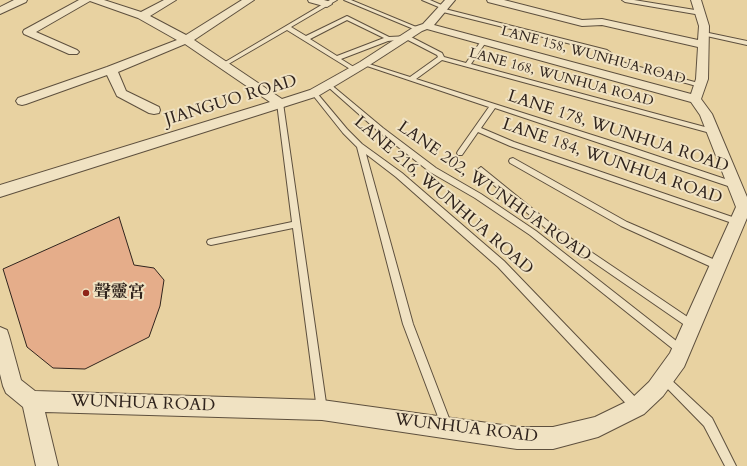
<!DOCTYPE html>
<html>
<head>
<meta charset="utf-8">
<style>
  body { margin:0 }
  canvas { display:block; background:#e8d2a1 }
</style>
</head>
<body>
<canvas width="747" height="466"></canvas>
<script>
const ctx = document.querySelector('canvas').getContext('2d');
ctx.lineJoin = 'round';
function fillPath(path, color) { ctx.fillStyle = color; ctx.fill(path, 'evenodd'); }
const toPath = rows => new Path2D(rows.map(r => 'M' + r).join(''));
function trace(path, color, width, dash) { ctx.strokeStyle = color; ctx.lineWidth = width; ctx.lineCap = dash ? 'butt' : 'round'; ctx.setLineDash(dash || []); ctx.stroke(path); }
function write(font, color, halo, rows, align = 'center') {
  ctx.font = font + ' Cardo,"Noto Serif TC",serif'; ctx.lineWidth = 4; ctx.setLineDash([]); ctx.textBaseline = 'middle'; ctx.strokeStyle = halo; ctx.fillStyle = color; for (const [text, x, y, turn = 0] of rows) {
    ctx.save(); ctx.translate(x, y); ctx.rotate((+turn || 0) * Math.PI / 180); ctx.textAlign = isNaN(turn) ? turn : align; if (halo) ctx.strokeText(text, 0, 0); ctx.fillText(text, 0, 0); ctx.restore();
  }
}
const building = toPath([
  [119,217,134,265,154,268,164,280,160,306,149,337,85,369,53,368,27,347,3,269,119,217]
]);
const service = toPath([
  [330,0,337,0,291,27,306,36,347,16,389,37,409,36,442,53,444,57,466,63,481,41,483,40,486,42,471,64,716,130,716,134,714,134,442,60,416,79,633,148,737,183,738,185,737,187,734,188,495,108,481,128,514,142,741,220,742,222,741,224,735,224,510,146,478,132,462,155,458,155,457,153,458,151,489,107,361,64,362,63,366,63,410,77,438,57,437,55,406,39,388,41,341,59,357,69,357,71,355,72,287,30,225,66,221,66,220,65,330,0],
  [347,20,384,38,337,56,310,39,347,20],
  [344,0,351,0,421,29,416,30,344,0],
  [422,0,430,0,446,7,441,8,422,0],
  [622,0,634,0,701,11,704,13,701,15,625,2,622,0],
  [441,8,607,50,625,63,702,84,703,85,700,87,621,65,603,52,439,11,439,9,441,8],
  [704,32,747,41,747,45,702,35,701,34,704,32],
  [329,83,383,128,436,168,481,194,536,231,684,347,686,350,684,353,681,355,678,353,530,235,475,198,430,172,379,132,327,86,327,84,329,83],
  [314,91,316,92,347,129,362,144,402,173,504,261,641,403,642,407,641,411,637,412,633,411,498,267,396,177,366,154,413,324,452,426,451,430,447,431,443,430,403,324,357,147,343,133,312,94,311,93,314,91],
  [280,101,283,103,327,410,326,414,322,415,318,414,317,410,293,228,211,245,208,244,207,242,208,240,211,239,292,222,277,103,280,101],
  [513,158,627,222,722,263,723,266,722,269,719,270,716,269,621,226,510,163,509,161,510,159,513,158],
  [481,167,560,231,695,322,697,325,695,328,692,329,689,328,554,235,478,172,477,170,481,167],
  [664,374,667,376,712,418,736,466,725,466,704,426,661,382,659,379,661,376,664,374]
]);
const minor = toPath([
  [14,0,27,0,26,2,0,14,0,7,14,0],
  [79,0,104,0,141,12,164,0,176,0,150,16,186,35,242,0,254,0,194,40,282,99,310,90,360,62,414,27,423,24,445,0,455,0,434,25,691,94,696,79,698,47,602,25,582,26,488,2,487,0,504,0,582,20,602,19,698,40,699,26,691,0,701,0,709,26,708,79,701,99,712,114,747,197,747,218,684,367,663,396,644,414,598,437,553,449,517,449,322,420,45,412,58,466,36,466,23,407,6,393,3,386,0,374,0,327,7,330,9,336,21,380,35,391,322,400,517,427,553,427,595,417,630,400,649,382,670,353,736,207,700,115,691,102,427,29,422,31,368,66,318,96,0,197,0,185,270,102,185,44,118,72,126,91,159,107,160,110,159,113,154,114,149,113,117,96,107,75,26,104,22,105,18,104,16,101,18,98,107,67,177,40,138,18,90,1,36,32,77,50,79,52,77,54,69,54,24,34,23,32,24,30,79,0],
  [308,0,324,0,331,2,332,4,327,7,309,2,308,0]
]);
const markers = [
  [86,293,4,"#8f2418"]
];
const farStreetnames = [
  ["LANE 158, WUNHUA ROAD",593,56,15],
  ["LANE 168, WUNHUA ROAD",561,78,15]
];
const streetNames = [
  ["JIANGUO ROAD",231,101,-17],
  ["LANE 178, WUNHUA ROAD",618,132,18],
  ["LANE 184, WUNHUA ROAD",612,162,19],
  ["LANE 202, WUNHUA ROAD",494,192,35],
  ["LANE 216, WUNHUA ROAD",443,196,41],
  ["WUNHUA ROAD",143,404,2],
  ["WUNHUA ROAD",466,429,7]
];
const poiNames = [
  ["聲靈宮",94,293]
];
fillPath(building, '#e5ad8a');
trace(building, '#30241d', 1);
trace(service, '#5e503e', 2);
trace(minor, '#5e503e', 2);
fillPath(service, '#f0e2c2');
fillPath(minor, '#f0e2c2');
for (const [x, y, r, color] of markers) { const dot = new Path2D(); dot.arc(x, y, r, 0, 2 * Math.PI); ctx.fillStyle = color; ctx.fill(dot); trace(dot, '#f0e2c2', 1.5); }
write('14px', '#30241d', '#f0e2c2', farStreetnames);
write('17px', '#30241d', '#f0e2c2', streetNames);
write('bold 17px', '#30241d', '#f0e2c2', poiNames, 'left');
</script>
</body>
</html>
